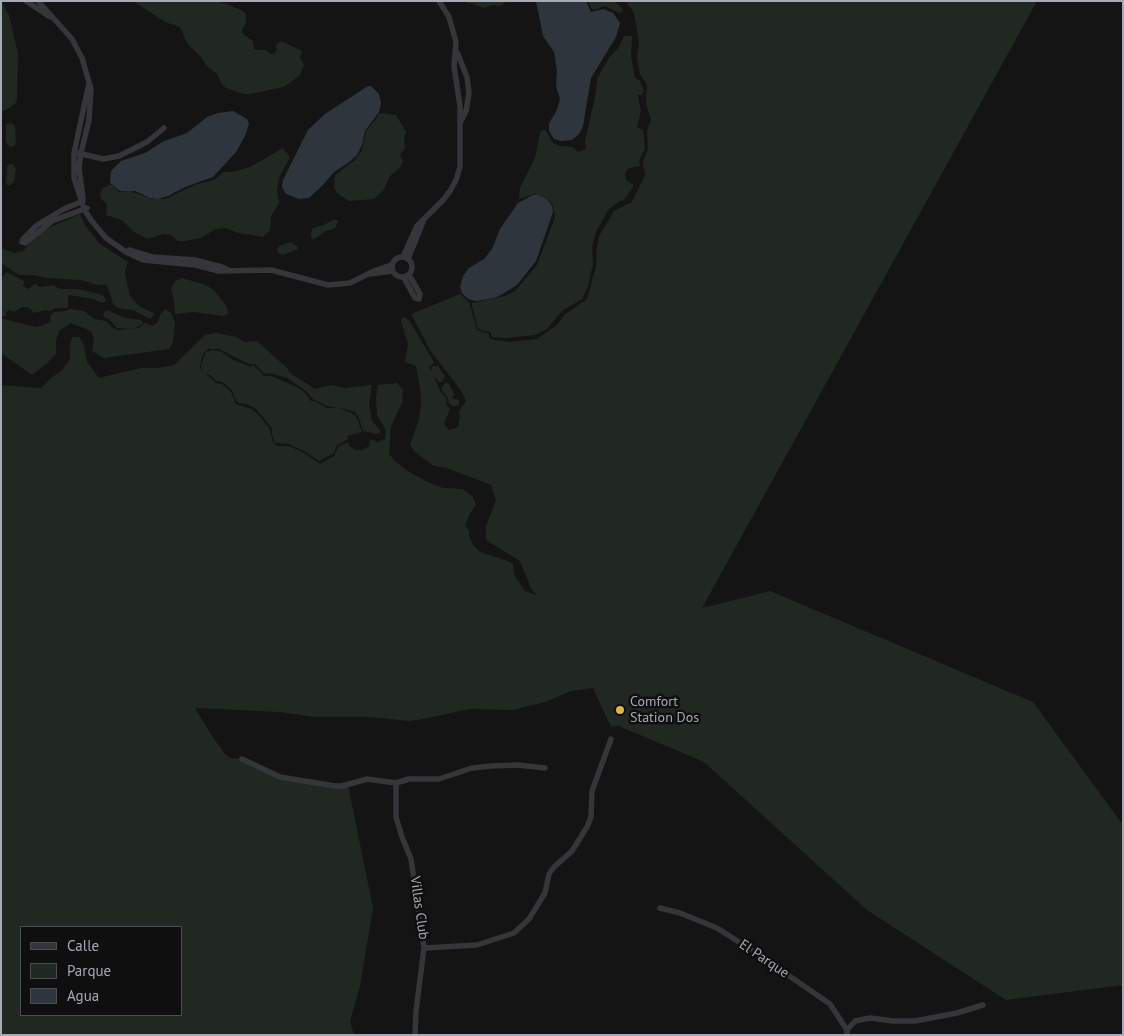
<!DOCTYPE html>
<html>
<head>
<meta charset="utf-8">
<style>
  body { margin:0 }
  #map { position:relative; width:1124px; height:1036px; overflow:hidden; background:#141415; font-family:"PT Sans",sans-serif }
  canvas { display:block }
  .frame { position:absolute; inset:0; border:2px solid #a7aab4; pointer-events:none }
  .legend { position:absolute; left:20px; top:926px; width:162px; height:90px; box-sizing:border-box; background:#0f0f10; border:1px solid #4c4d52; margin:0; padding:6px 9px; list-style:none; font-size:15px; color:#a7aab4 }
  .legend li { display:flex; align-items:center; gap:10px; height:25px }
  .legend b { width:25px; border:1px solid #4c4d52 }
</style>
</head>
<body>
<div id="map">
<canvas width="1124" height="1036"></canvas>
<div class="frame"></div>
<ul class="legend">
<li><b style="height:6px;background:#35363a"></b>Calle</li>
<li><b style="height:14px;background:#212822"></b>Parque</li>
<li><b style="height:14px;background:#2f353d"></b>Agua</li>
</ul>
</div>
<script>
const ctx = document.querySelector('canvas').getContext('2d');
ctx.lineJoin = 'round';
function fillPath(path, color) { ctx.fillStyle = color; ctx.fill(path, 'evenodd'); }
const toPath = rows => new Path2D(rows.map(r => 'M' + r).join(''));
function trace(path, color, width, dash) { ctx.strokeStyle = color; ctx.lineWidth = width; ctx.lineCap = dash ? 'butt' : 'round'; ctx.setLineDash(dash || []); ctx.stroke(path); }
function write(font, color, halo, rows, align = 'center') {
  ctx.font = font + ' "PT Sans",sans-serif'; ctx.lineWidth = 5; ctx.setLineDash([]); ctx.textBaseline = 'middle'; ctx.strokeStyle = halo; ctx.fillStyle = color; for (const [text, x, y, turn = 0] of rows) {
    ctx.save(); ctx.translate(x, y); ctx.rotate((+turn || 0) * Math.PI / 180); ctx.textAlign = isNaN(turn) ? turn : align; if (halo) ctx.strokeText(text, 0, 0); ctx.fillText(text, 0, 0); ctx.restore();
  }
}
const green = toPath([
  [1,1,9,15,18,54,17,99,15,104,4,111,1,111],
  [133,1,217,1,227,4,243,11,246,14,246,23,242,30,243,34,253,41,254,49,258,50,266,50,270,54,274,54,277,50,276,45,281,41,302,51,300,58,304,64,300,75,284,87,250,94,243,94,226,88,221,83,217,74,207,66,201,57,187,43,180,27,165,22],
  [465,1,507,1,500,6,493,5,483,8,472,3,469,4],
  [588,1,614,1,622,8,623,11,619,13,605,6,594,10,591,8],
  [626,1,1037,1,702,608,770,591,1033,702,1123,825,1123,985,1006,1000,867,910,704,762,619,726,611,727,593,688,572,691,545,702,513,710,470,709,428,718,410,721,370,717,315,717,280,712,195,708,212,736,225,754,230,758,242,759,291,779,348,785,373,908,360,986,350,1021,354,1035,1,1035,1,385,41,388,51,378,61,371,70,360,70,345,72,337,79,337,84,345,87,362,99,378,141,368,157,368,174,365,205,335,216,333,237,337,244,342,257,341,287,368,290,373,315,389,331,385,344,388,372,385,369,403,372,421,380,430,380,433,376,434,363,431,359,418,355,412,345,409,327,406,313,399,306,391,287,378,270,373,264,374,255,364,249,364,219,349,208,349,203,354,200,367,203,372,201,365,206,352,213,350,222,352,231,359,251,367,253,365,264,376,271,376,297,387,305,393,311,401,315,401,327,408,338,408,350,412,356,416,362,432,347,436,348,439,337,445,334,453,319,461,304,451,288,444,275,443,272,435,272,428,255,408,247,404,239,403,236,401,232,390,222,382,216,381,210,375,205,373,216,383,222,384,231,392,236,404,251,409,258,414,269,428,273,442,277,446,289,446,304,453,320,464,334,456,339,446,348,442,350,447,356,450,363,450,369,446,370,439,378,442,385,439,386,430,377,415,376,399,377,391,378,385,397,383,403,390,402,403,391,426,389,454,395,461,409,472,426,481,443,488,463,489,473,497,476,505,469,515,465,526,469,531,469,536,473,545,480,552,505,560,513,564,514,575,525,591,536,595,531,588,520,561,486,540,486,526,496,500,491,485,447,468,434,466,415,452,410,445,419,419,421,403,420,388,416,366,405,362,408,344,401,321,403,317,409,320,434,362,429,368,431,371,432,366,438,366,445,376,442,382,439,382,434,376,440,391,447,399,446,404,450,409,444,424,449,430,458,427,460,417,459,411,466,401,462,392,430,350,411,314,460,294,469,302,477,330,489,334,489,338,495,340,509,342,537,339,558,324,564,315,587,299,596,267,597,246,599,236,614,211,632,202,645,176,643,162,648,149,647,131,651,120,646,104,647,85,640,74,637,58,639,42,634,13],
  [21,927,181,927,181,1015,21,1015],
  [624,36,632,36,631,56,635,78,640,81,644,91,642,95,638,95,638,97,641,111,637,127,643,130,645,148,639,161,640,166,629,168,625,173,626,180,633,184,633,187,624,200,620,201,609,209,597,230,592,246,593,264,588,286,582,299,562,311,547,329,535,335,506,338,492,337,490,332,478,329,472,305,472,303,505,296,515,291,537,265,554,220,555,215,553,205,546,197,534,194,519,199,520,188,535,158,540,133,542,130,546,130,553,143,560,146,573,147,578,152,586,149,585,141,595,98,597,79,610,56,618,49],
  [383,113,396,115,406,132,404,138,405,148,400,155,403,161,400,168,390,176,384,189,374,199,349,201,338,194,334,188,335,175,355,160,362,150,366,131,377,118,378,114],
  [11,123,15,126,16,142,14,146,10,147,6,142,6,124],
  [283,148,290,157,279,178,277,190,279,203,271,216,270,230,263,237,238,233,226,228,216,229,200,238,185,241,178,241,171,235,164,234,148,239,134,232,122,220,106,215,107,204,101,199,100,194,103,188,108,185,112,185,119,192,130,191,152,199,165,199,195,185,214,180,224,172,233,172,250,167],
  [9,164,13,164,16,169,14,182,9,186,6,184,7,167],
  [80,214,85,225,100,244,128,262,125,272,126,279,130,296,139,306,155,314,150,319,133,310,118,308,113,304,109,290,106,285,97,285,81,280,47,278,33,275,19,275,1,263,1,248,14,253,23,251,35,237,46,229],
  [334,219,338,221,335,228,326,231,314,239,311,238,311,232,313,228,324,225],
  [291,242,298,247,298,249,283,255,278,253,277,249,279,246],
  [7,272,24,281,23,286,28,289,35,284,40,287,53,285,60,289,78,289,103,295,106,300,102,303,93,299,70,295,68,298,68,307,66,308,55,308,51,311,45,310,34,313,28,307,22,307,14,312,9,310,6,312,6,317,1,315,1,278],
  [182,278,206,285,214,290,227,307,228,314,223,316,194,312,175,314,174,300,171,289,175,281],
  [70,309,84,311,94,319,106,321,114,329,119,330,139,328,145,323,153,326,158,322,160,315,165,309,171,313,175,323,173,342,169,349,104,358,92,351,94,339,91,331,71,323,59,331,56,341,56,354,45,365,32,375,1,353,1,318,35,327,44,325,50,322,51,315,54,312,65,311],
  [107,310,126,318,141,320,143,324,133,329,117,328,109,319,104,317,103,314],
  [446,382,449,384,454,393,452,398,459,400,459,405,453,406,449,403,448,398,441,389]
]);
const water = toPath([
  [536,1,586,1,591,12,604,9,613,13,620,23,616,37,591,78,583,126,579,134,572,140,561,141,554,139,549,131,549,123,556,112,560,99,556,86,557,71,554,52,543,36],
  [368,86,371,86,379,94,381,103,379,112,365,131,362,145,357,155,348,163,334,172,323,185,309,198,299,199,286,194,282,187,283,180,308,130,325,114],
  [233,111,247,119,249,124,245,136,236,152,213,177,185,187,168,196,158,199,150,198,135,191,120,191,110,183,111,171,121,161,145,153,164,141,187,133,207,117,218,113],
  [533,195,538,195,546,198,552,206,553,212,536,261,517,285,501,295,494,298,476,301,468,299,462,293,460,287,463,276,469,268,484,259,492,249,500,229,518,203]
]);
const minor = toPath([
  [26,1,50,17],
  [38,1,72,39,82,58,91,89,89,120,81,153,79,168,83,198],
  [457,52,467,77,469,93,466,111,461,121],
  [89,83,74,153,74,178,84,209,91,220,106,238,126,252,143,260,195,265,219,271,271,270,328,285,350,283,374,271,391,265],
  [78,153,103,159,119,156,147,142,164,128],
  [83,201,64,209,37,225,23,239,22,242,25,243,52,221,87,208],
  [129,250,152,257,195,260,222,267,228,270],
  '392 267a10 10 0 1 1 20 0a10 10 0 1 1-20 0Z',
  [403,257,417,226,444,199,450,191,456,180,460,167,460,106,454,66,456,42,449,17,439,1],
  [408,259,423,222],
  [370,274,392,271],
  [404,278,415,298,419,299,420,294,409,275],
  [242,759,280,777,335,786,342,786,367,779,396,783,409,779,439,779,472,768,491,766,518,765,545,768],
  [396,783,396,817,402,837,411,859,424,948,416,1011,415,1035],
  [660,908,680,913,717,928,756,953,830,1004,847,1030,847,1035],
  [424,948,477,945,514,933,529,919,545,893,549,874,554,867,572,851,587,827,591,817,592,791,611,739],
  [847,1030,855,1021,870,1018,893,1021,915,1021,957,1013,983,1005]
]);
const markers = [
  [620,710,5,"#ddb644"]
];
const poiNames = [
  ["Comfort",630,702],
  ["Station Dos",630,718]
];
const streetNames = [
  ["Villas Club",419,908,82],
  ["El Parque",764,959,34]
];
fillPath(green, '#212822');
fillPath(water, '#2f353d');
trace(minor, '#35363a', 5.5);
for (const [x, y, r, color] of markers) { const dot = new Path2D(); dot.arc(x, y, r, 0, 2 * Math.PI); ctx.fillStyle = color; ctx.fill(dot); trace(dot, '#0f0f10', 2); }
write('14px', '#a7aab4', '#0f0f10', poiNames, 'left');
write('14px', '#a7aab4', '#0f0f10', streetNames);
</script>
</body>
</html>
